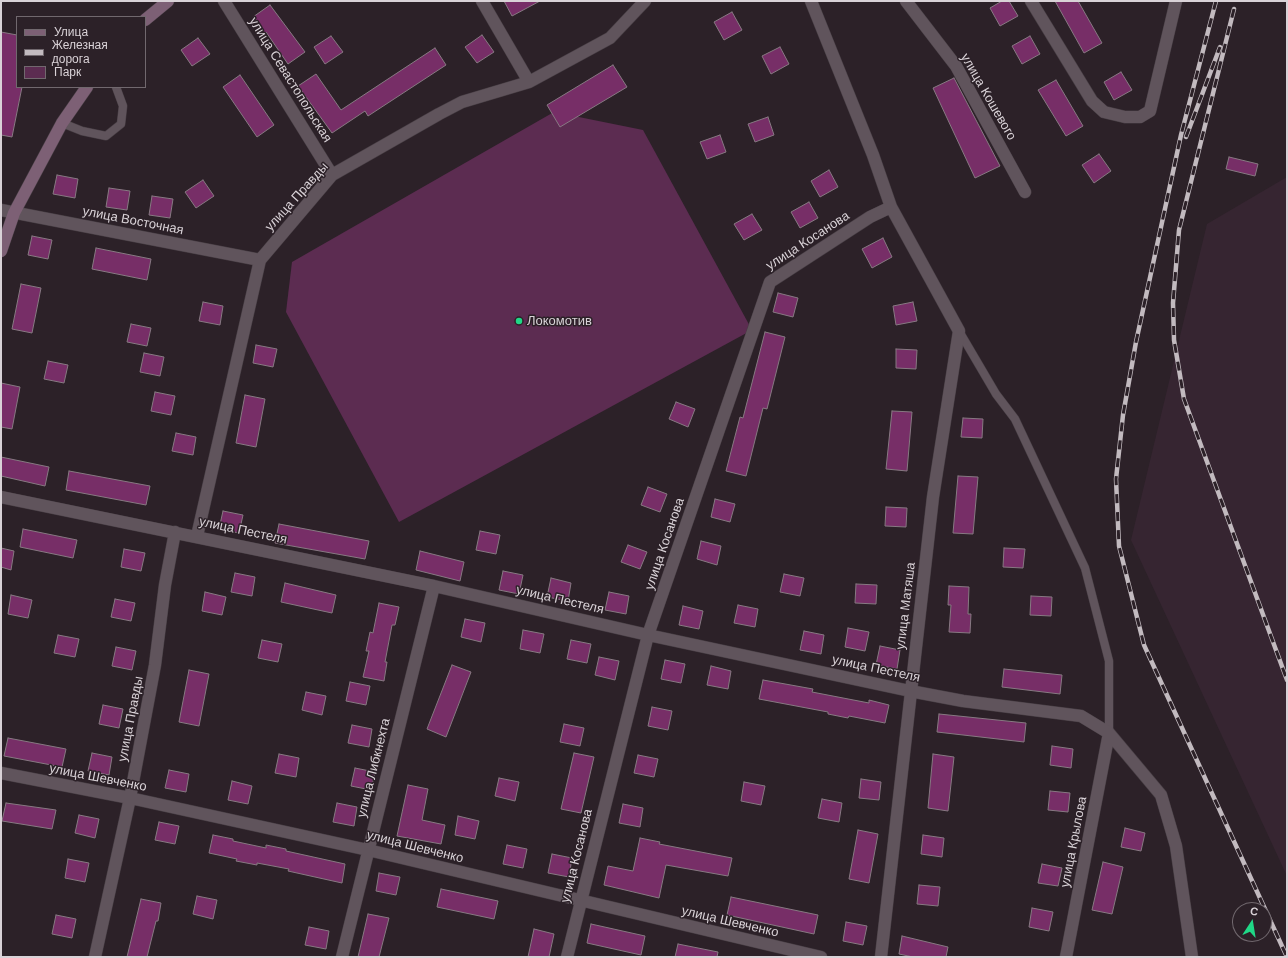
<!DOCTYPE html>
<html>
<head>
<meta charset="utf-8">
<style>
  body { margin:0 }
  #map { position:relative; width:1288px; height:958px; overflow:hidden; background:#2c2128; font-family:Helvetica,sans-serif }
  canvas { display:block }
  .frame { position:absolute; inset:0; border:2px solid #d9d2d7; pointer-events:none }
  .legend { position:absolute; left:16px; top:16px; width:130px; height:72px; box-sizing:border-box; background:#2c2128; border:1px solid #71686e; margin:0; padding:5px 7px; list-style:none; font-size:12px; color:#d9d2d7 }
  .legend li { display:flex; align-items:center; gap:8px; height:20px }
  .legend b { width:20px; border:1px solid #71686e }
  .north { position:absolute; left:1232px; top:902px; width:40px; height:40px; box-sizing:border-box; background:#2c2128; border:1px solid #71686e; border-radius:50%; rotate:12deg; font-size:11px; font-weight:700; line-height:16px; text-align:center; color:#d9d2d7 }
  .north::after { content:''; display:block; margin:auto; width:14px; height:18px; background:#20d887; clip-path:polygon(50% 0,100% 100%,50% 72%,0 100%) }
</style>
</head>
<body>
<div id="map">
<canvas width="1288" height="958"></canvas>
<div class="frame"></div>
<ul class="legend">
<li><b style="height:5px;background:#7d6075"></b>Улица</li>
<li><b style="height:5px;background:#c2babf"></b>Железная дорога</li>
<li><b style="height:11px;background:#5c2c51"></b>Парк</li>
</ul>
<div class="north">С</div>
</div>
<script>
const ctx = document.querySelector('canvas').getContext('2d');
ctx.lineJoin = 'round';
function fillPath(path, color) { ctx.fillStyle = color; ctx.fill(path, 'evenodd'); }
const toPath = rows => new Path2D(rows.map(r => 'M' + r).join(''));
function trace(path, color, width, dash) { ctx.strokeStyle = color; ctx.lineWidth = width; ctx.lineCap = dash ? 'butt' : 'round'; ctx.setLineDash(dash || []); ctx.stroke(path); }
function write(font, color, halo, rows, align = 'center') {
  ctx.font = font + ' Helvetica,sans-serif'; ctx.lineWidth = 3; ctx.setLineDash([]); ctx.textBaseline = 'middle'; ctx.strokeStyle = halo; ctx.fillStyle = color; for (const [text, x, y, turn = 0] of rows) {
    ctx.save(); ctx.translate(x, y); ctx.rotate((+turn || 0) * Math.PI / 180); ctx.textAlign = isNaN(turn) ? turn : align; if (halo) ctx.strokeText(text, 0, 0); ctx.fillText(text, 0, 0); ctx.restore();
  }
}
const built = toPath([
  [1287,177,1287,876,1131,540,1207,224]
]);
const green = toPath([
  [554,112,643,130,752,330,399,522,286,312,292,262]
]);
const building = toPath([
  [504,1,540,1,512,16,504,1],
  [1002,1,1009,1,1018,16,1000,26,990,8,1002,1],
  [1055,1,1078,1,1102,43,1084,53,1055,1],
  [270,5,305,52,288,64,266,32,264,34,253,17,270,5],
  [732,12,742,30,724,40,714,22,732,12],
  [1,32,17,35,17,87,22,87,12,137,1,135,1,32],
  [482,35,494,52,477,63,465,47,482,35],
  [331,36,343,52,325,64,314,47,331,36],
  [1030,36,1040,54,1022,64,1012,46,1030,36],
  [198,38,210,54,192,66,181,50,198,38],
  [780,47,789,64,771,74,762,56,780,47],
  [435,48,446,65,368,116,365,111,332,133,298,86,316,74,341,110,435,48],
  [613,65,627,87,560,127,547,105,613,65],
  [1121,72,1132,90,1114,100,1104,82,1121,72],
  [240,75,274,125,257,137,223,87,240,75],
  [954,78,1000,166,975,178,933,88,954,78],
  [1056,80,1083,126,1066,136,1038,90,1056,80],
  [768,117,774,135,755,142,748,124,768,117],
  [720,135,726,152,707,159,700,142,720,135],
  [1099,154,1111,171,1094,183,1082,165,1099,154],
  [1229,157,1258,164,1255,176,1226,169,1229,157],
  [829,170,838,187,820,197,811,181,829,170],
  [57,175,78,179,75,198,53,194,57,175],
  [203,180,214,196,196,208,185,192,203,180],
  [109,188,130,191,127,210,106,207,109,188],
  [152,196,173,199,170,218,149,215,152,196],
  [809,202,818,218,800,228,791,212,809,202],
  [752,214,762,230,744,240,734,224,752,214],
  [32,236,52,240,48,259,28,255,32,236],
  [883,238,892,257,872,268,862,249,883,238],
  [96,248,151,259,147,280,92,269,96,248],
  [21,284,41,288,32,333,12,329,21,284],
  [778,293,798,298,793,317,773,312,778,293],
  [203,302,223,306,220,325,199,321,203,302],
  [913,302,917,321,896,325,893,306,913,302],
  [131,324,151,328,147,346,127,342,131,324],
  [765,332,785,337,767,409,763,408,746,476,726,471,740,417,743,418,765,332],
  [256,345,277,349,273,367,253,363,256,345],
  [896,349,917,350,916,369,896,368,896,349],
  [144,353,164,357,160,376,140,372,144,353],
  [48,361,68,365,64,383,44,379,48,361],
  [1,383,20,387,12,429,1,427,1,383],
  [155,392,175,396,171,415,151,411,155,392],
  [245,395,265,399,256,447,236,443,245,395],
  [676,402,695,409,688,427,669,419,676,402],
  [892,411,912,412,907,471,886,469,892,411],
  [963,418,983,419,982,438,961,437,963,418],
  [176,433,196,437,193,455,172,451,176,433],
  [1,457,49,467,45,486,1,476,1,457],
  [69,471,150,486,146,505,66,490,69,471],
  [958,476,978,477,973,534,953,533,958,476],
  [648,487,667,494,660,512,641,505,648,487],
  [715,499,735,504,730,522,711,517,715,499],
  [886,507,907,508,906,527,885,526,886,507],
  [223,511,243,515,239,533,219,529,223,511],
  [279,524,369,541,365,559,275,543,279,524],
  [23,529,77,540,73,558,20,547,23,529],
  [480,531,500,535,496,554,476,550,480,531],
  [701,541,721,546,717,565,697,559,701,541],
  [628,545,647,552,640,569,621,562,628,545],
  [1,548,14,551,11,570,1,567,1,548],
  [1004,548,1025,549,1023,568,1003,567,1004,548],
  [124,549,145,553,141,571,121,567,124,549],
  [420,551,464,562,460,581,416,570,420,551],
  [503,571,523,575,519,594,499,590,503,571],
  [235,573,255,577,252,596,231,592,235,573],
  [784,574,804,578,800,596,780,592,784,574],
  [551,578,571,583,568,601,547,597,551,578],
  [285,583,336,595,332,613,281,602,285,583],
  [856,584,877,585,876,604,855,603,856,584],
  [949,586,969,587,968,614,971,614,970,633,949,632,951,605,948,605,949,586],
  [205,592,226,597,222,615,202,611,205,592],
  [609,592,629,596,626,614,605,610,609,592],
  [11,595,32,600,28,618,8,614,11,595],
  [1031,596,1052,597,1051,616,1030,615,1031,596],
  [115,599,135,603,131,621,111,617,115,599],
  [379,603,399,607,395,625,392,625,385,662,387,662,384,681,363,677,369,651,366,651,370,632,373,633,379,603],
  [738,605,758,609,755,627,734,623,738,605],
  [683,606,703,611,699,629,679,625,683,606],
  [465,619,485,623,481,642,461,637,465,619],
  [848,628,869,632,865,651,845,647,848,628],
  [523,630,544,634,540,653,520,649,523,630],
  [804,631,824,635,821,654,800,650,804,631],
  [58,635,79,639,75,657,54,653,58,635],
  [262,640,282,644,278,662,258,658,262,640],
  [571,640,591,644,587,663,567,659,571,640],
  [880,646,900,650,897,669,876,665,880,646],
  [116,647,136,651,132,670,112,666,116,647],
  [599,657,619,661,615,680,595,675,599,657],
  [665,660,685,664,681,683,661,679,665,660],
  [452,665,471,672,446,737,427,729,452,665],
  [711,666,731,671,728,689,707,685,711,666],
  [1004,669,1062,675,1060,694,1002,687,1004,669],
  [189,670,209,674,199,726,179,722,189,670],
  [763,680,813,689,812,692,869,703,869,700,889,705,885,723,849,716,848,718,828,714,828,712,759,699,763,680],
  [350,682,370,686,366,705,346,701,350,682],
  [306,692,326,696,322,715,302,710,306,692],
  [103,705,123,709,119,728,99,724,103,705],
  [652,707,672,711,668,730,648,726,652,707],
  [939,714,1026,723,1024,742,937,732,939,714],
  [564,724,584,728,580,746,560,742,564,724],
  [352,725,372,729,369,747,348,743,352,725],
  [8,738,66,749,62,767,4,756,8,738],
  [1052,746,1073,749,1071,768,1050,765,1052,746],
  [92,753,112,757,109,775,88,771,92,753],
  [574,753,594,757,581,813,561,809,574,753],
  [279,754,299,758,296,777,275,773,279,754],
  [933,754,954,757,948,811,928,808,933,754],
  [638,755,658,759,654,777,634,773,638,755],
  [355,768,375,772,371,790,351,786,355,768],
  [169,770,189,774,186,792,165,788,169,770],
  [499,778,519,782,515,801,495,796,499,778],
  [861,779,881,782,879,800,859,798,861,779],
  [232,781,252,786,248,804,228,800,232,781],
  [744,782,765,786,761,805,741,801,744,782],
  [408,785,428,789,422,820,445,825,441,844,397,836,408,785],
  [1050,791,1070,793,1068,812,1048,810,1050,791],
  [822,799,842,803,839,822,818,818,822,799],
  [6,803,56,810,52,829,2,821,6,803],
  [337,803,357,807,354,826,333,822,337,803],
  [623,804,643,808,640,827,619,823,623,804],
  [79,815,99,819,95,838,75,833,79,815],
  [458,816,479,821,475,839,455,835,458,816],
  [159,822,179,826,175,844,155,840,159,822],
  [1125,828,1145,833,1141,851,1121,847,1125,828],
  [858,830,878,834,869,883,849,879,858,830],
  [213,835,233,839,233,841,266,848,266,845,286,849,286,851,345,864,342,883,288,871,289,869,257,863,257,865,236,861,237,859,209,853,213,835],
  [923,835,944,838,942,857,921,854,923,835],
  [640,838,660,842,659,844,732,858,728,876,666,865,659,898,604,885,608,866,633,871,640,838],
  [507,845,527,849,523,868,503,864,507,845],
  [552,854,572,858,569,877,548,873,552,854],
  [68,859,89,863,85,882,65,878,68,859],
  [1103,862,1123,867,1112,914,1092,910,1103,862],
  [1042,864,1062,868,1058,886,1038,883,1042,864],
  [379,873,400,877,396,895,376,891,379,873],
  [919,885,940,887,938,906,917,904,919,885],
  [441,889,498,901,494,919,437,907,441,889],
  [197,896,217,900,213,919,193,914,197,896],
  [731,897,818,915,814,934,727,915,731,897],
  [141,899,161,903,158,921,156,921,147,957,127,957,141,899],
  [1032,908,1053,912,1049,931,1029,927,1032,908],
  [368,914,389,918,379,957,358,957,368,914],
  [56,915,76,919,72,938,52,934,56,915],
  [846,922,867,926,863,945,843,941,846,922],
  [591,924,645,936,641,955,587,943,591,924],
  [309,927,329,931,326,949,305,945,309,927],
  [534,929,554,934,549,957,528,957,534,929],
  [902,936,948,947,946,957,913,957,899,954,902,936],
  [678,944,718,952,717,957,675,957,678,944]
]);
const lane = toPath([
  [62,123,82,131,106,136,121,124,123,106,116,87],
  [959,331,996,394,1015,419,1085,568,1109,661,1109,733]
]);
const street = toPath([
  [224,1,332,175],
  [482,1,529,82],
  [811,1,873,155,891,207,959,331,933,497,881,957],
  [906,1,956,66,1025,192],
  [1031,1,1092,101,1104,112,1125,117,1140,117,1150,111,1176,1],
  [1,210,260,260],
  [1,497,434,586,648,635,910,691,963,701,1081,716,1109,733,1161,795,1176,846,1192,957],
  [197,536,260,260,332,175,439,114,462,102,529,82,610,38,645,1],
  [1,773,130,798,368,850,821,957],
  [95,957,130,798,155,665,165,585,175,532],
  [342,957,434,586],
  [567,957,648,635,770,282,870,217,891,207],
  [1066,957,1109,733]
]);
const secondary = toPath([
  [145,20,168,1],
  [1,251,14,213,62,123,87,87]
]);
const rail = toPath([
  [1216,1,1181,135,1136,342,1123,415,1116,479,1119,546,1144,645,1287,957],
  [1234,9,1179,230,1173,303,1174,340,1184,399,1287,680],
  [1186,137,1220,47]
]);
const markers = [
  [519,321,4,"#20d887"]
];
const streetNames = [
  ["улица Севастопольская",290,80,58],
  ["улица Кошевого",988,97,60],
  ["улица Правды",297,197,-48],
  ["улица Восточная",133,221,11],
  ["улица Косанова",808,241,-33],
  ["улица Пестеля",243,531,12],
  ["улица Косанова",665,544,-71],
  ["улица Пестеля",560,600,13],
  ["улица Матяша",906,606,-83],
  ["улица Пестеля",876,669,12],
  ["улица Правды",131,719,-79],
  ["улица Либкнехта",374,768,-76],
  ["улица Шевченко",98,778,11],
  ["улица Крылова",1074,842,-79],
  ["улица Шевченко",415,847,14],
  ["улица Косанова",577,856,-76],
  ["улица Шевченко",730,922,13]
];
const poiNames = [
  ["Локомотив",527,321]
];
fillPath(built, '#362531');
fillPath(green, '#5c2c51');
fillPath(building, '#772e67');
trace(building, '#877982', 1);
trace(lane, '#473e44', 9);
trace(street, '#473e44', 13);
trace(secondary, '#473e44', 13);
trace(lane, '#60545c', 8);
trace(street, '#60545c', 12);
trace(secondary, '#7d6075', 12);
trace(rail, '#c2babf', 4.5);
trace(rail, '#2c2128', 3, [9]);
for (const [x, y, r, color] of markers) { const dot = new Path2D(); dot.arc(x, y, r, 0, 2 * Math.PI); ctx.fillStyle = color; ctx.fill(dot); trace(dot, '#2c2128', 1.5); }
write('13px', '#d9d2d7', '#2c2128', streetNames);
write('13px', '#d9d2d7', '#2c2128', poiNames, 'left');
</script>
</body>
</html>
